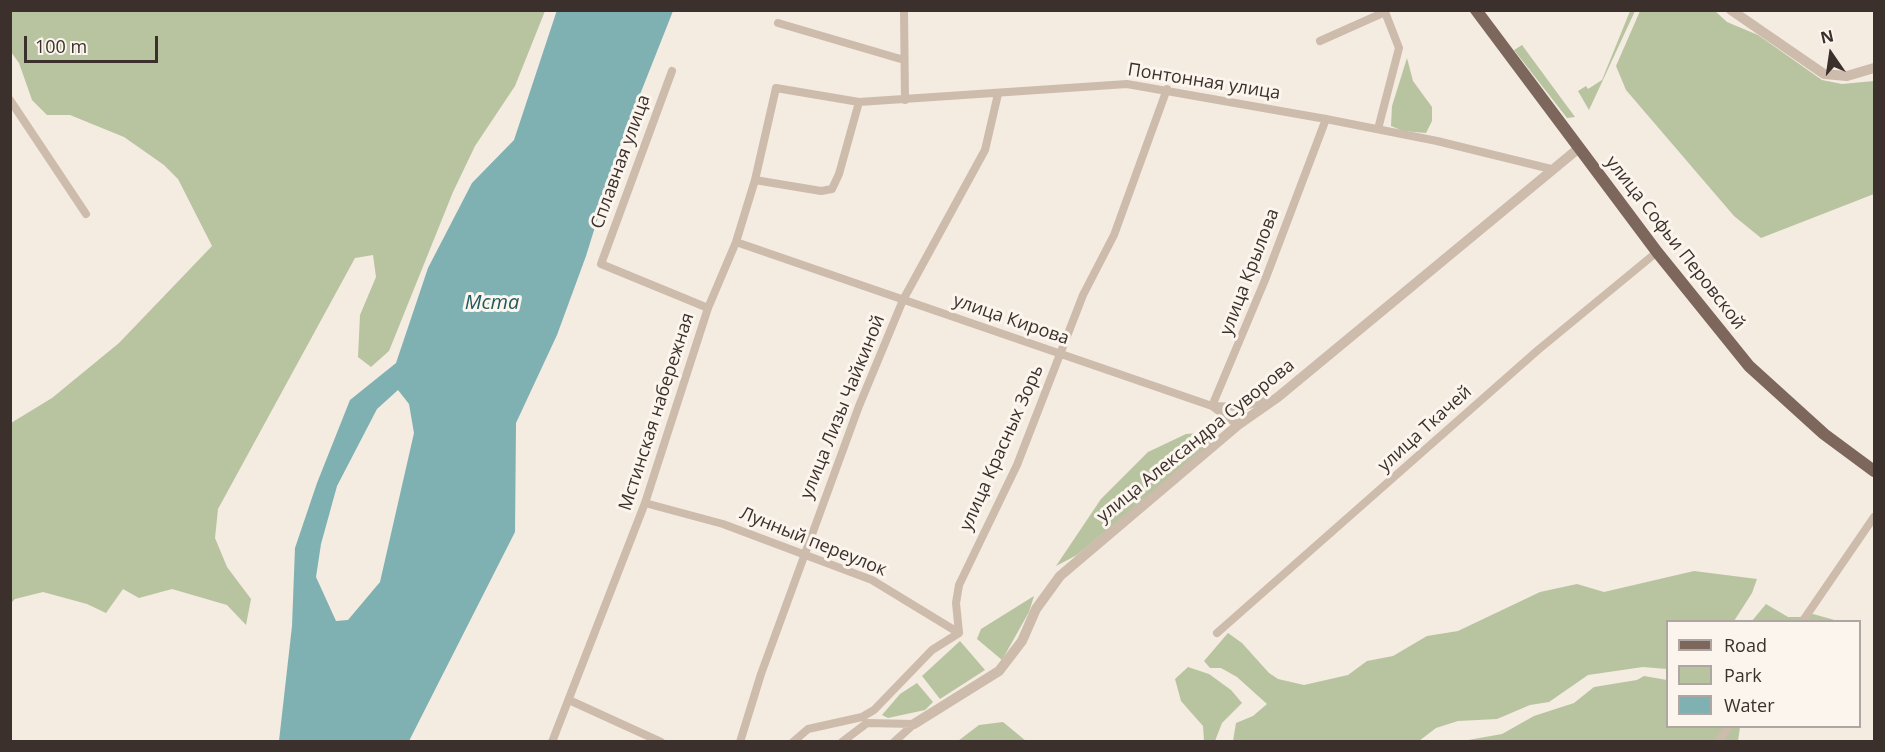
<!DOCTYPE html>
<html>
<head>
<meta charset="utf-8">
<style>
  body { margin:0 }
  #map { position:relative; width:1885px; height:752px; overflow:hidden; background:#f4ebe1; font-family:"Open Sans",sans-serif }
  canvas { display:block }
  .frame { position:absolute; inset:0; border:12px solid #3b302b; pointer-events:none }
  .legend { position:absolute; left:1666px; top:620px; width:195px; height:108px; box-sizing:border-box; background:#fbf5ee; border:2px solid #aea6a0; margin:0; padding:8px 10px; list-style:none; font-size:18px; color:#3b302b }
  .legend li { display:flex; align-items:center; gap:12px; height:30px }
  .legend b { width:30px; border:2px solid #aea6a0 }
  .north { position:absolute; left:1801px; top:24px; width:60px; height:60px; -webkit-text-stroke:4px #fbf5ee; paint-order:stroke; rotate:347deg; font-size:16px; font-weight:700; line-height:24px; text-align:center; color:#3b302b }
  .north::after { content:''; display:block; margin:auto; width:21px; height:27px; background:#3b302b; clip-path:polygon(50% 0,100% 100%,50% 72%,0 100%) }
  .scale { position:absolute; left:24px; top:36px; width:134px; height:27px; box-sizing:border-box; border:3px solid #3b302b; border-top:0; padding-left:8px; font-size:18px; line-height:21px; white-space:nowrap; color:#3b302b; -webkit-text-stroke:4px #fbf5ee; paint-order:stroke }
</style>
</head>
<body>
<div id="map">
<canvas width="1885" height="752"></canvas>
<div class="frame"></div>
<ul class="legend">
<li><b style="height:8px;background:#7d675c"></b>Road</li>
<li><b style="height:16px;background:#b8c4a0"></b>Park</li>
<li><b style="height:16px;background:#7fb0b2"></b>Water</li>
</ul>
<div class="north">N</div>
<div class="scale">100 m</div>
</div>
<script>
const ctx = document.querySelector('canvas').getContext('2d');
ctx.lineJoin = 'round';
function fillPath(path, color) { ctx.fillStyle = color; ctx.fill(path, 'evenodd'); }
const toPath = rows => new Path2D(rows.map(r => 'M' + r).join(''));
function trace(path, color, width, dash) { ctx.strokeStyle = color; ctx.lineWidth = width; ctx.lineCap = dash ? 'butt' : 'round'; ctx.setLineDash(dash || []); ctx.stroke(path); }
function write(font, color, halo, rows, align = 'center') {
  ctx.font = font + ' "Open Sans",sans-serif'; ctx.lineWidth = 6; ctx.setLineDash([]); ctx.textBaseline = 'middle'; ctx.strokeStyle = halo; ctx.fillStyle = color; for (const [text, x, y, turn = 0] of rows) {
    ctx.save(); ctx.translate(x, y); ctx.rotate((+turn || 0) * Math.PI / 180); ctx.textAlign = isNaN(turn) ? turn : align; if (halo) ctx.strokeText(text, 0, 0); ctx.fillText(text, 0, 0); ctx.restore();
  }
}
const green = toPath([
  [11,10,545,11,515,86,475,146,453,192,389,351,371,367,358,357,360,315,376,277,373,255,355,258,218,509,215,538,227,567,251,599,246,625,227,605,172,589,139,598,123,589,106,613,87,604,43,592,15,599,11,603,11,423,52,398,119,343,212,246,178,179,164,165,124,137,70,115,47,115,32,100,19,63,11,52],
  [1630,11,1635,11,1589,110,1578,91,1586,86,1588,89,1602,80],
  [1640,11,1715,11,1727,22,1758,35,1822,80,1842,84,1874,81,1874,194,1761,238,1734,216,1626,90,1616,66],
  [1522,45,1575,117,1567,118,1514,50],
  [1407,58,1413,81,1432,107,1432,121,1426,133,1403,131,1391,126,1392,106],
  [1209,432,1213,443,1077,555,1056,566,1101,499,1148,452,1186,434],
  [1694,571,1757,579,1752,593,1734,621,1668,622,1667,669,1643,667,1588,675,1549,702,1530,705,1497,719,1458,721,1436,728,1419,741,1233,741,1236,723,1253,716,1267,704,1237,677,1221,668,1210,668,1204,661,1228,633,1242,643,1269,673,1278,679,1304,685,1348,675,1367,661,1393,656,1427,636,1458,631,1540,592,1577,584,1604,592],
  [1034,596,1029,612,1002,660,977,639,981,629],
  [1766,604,1788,617,1800,617,1813,614,1838,621,1751,622],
  [960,641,985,670,940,699,922,676],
  [1188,667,1209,674,1231,690,1242,703,1222,723,1215,741,1204,741,1203,726,1181,701,1175,679],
  [1644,676,1667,680,1668,726,1740,727,1738,741,1457,742,1502,734,1534,716,1574,703,1594,687,1637,680],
  [917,683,933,702,925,710,888,718,882,715,900,694],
  [1003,722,1026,741,958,741,979,725]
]);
const water = toPath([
  [557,10,673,11,622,140,586,256,557,335,516,423,515,532,409,741,279,741,292,626,295,548,317,483,350,400,396,363,428,268,472,183,514,140],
  [398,390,409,404,414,433,380,582,348,620,336,621,316,577,321,544,337,486,377,409]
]);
const minor = toPath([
  [904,10,905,100],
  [778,23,904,60],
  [1320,41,1385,12,1399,48,1378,129],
  [672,71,601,264,708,308],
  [10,100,86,214],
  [755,180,821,191,832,189,839,174,859,102],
  [736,242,1212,406,1242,407,1268,400],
  [1238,425,1212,406,1265,280,1326,119],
  [645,503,723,524,872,580,959,633],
  [1802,622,1874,517],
  [1217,633,1538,350,1657,252],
  [569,700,661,742],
  [552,742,645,503,708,308,736,242,755,180,776,88,859,102,1127,84,1326,119,1437,141,1551,169],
  [740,742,761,674,859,406,903,300,985,150,998,94],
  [793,742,808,729,862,717,874,710,932,650,959,633,956,603,959,585,1017,465,1083,295,1114,235,1167,89],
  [842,742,867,723,914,724],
  [894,742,914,724],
  [1718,742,1729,726]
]);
const tertiary = toPath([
  [1731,10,1824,74,1847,76,1874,68],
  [914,724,999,671,1022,641,1036,609,1060,576,1238,425,1278,397,1579,148]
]);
const primary = toPath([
  [1476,10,1657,252,1749,366,1824,434,1874,471]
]);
const streetNames = [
  ["Понтонная улица",1204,82,9],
  ["Сплавная улица",621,162,-70],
  ["улица Софьи Перовской",1675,243,52],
  ["улица Крылова",1250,272,-69],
  ["улица Кирова",1011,320,19],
  ["улица Лизы Чайкиной",843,407,-68],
  ["Мстинская набережная",657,412,-72],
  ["улица Ткачей",1425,429,-42],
  ["улица Александра Суворова",1196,441,-39],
  ["улица Красных Зорь",1002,448,-66],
  ["Лунный переулок",813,542,22]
];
const waterNames = [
  ["Мста",492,303]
];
fillPath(green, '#b8c4a0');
fillPath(water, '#7fb0b2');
trace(minor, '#cdbbac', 8);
trace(tertiary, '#cdbbac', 10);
trace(primary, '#7d675c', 12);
write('18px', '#3b302b', '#fbf5ee', streetNames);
write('italic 20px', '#1f5a5e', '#fbf5ee', waterNames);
</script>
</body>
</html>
